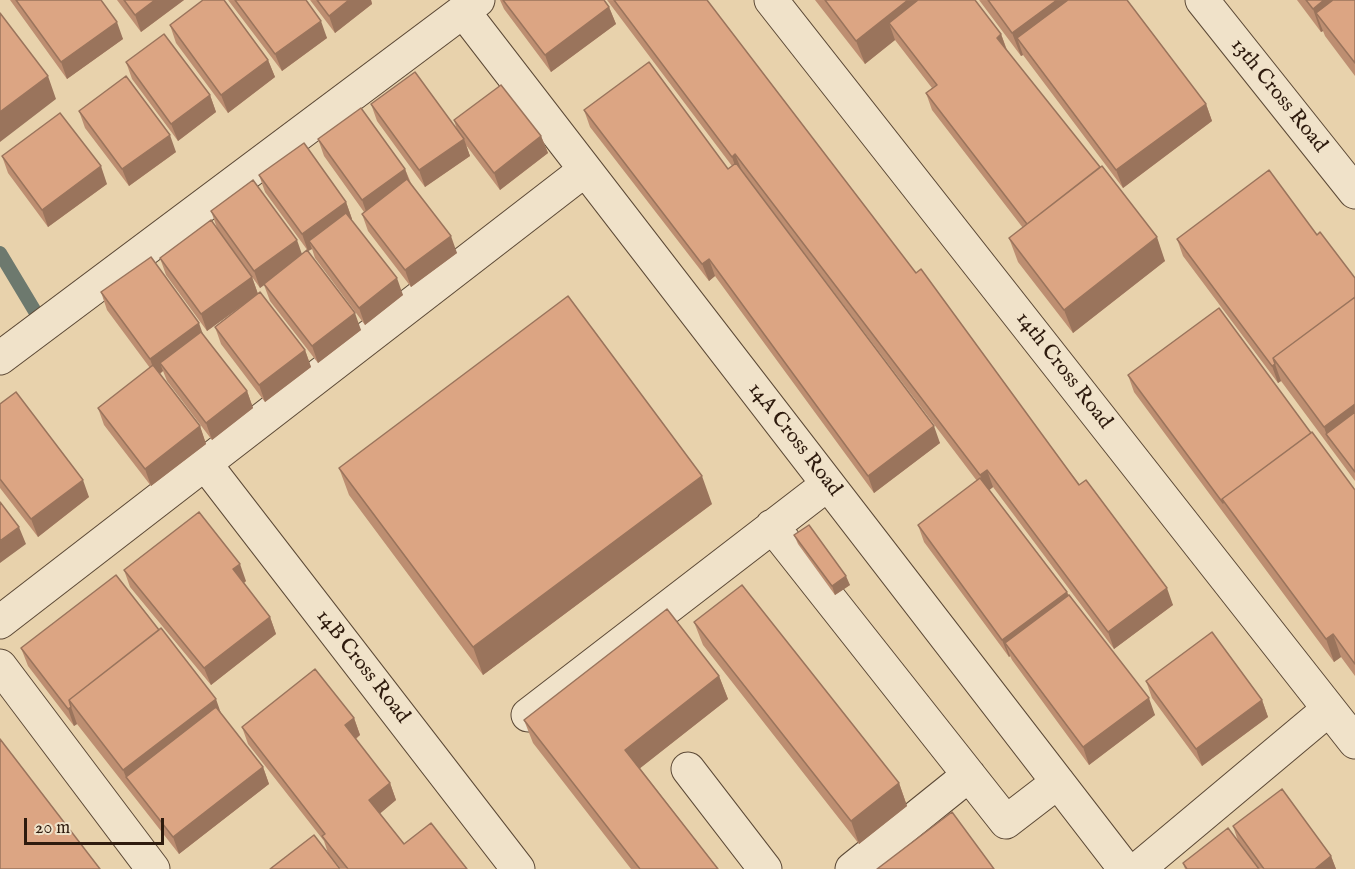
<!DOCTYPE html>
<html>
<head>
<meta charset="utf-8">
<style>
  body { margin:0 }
  #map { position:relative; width:1355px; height:869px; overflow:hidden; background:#e8d2ac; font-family:"IM FELL English",serif }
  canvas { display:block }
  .scale { position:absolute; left:24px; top:818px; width:140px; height:27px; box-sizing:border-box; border:3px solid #2e1b0e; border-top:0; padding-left:8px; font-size:18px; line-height:21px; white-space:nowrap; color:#2e1b0e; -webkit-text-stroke:4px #f0e2c9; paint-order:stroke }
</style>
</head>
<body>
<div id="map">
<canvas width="1355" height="869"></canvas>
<div class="scale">20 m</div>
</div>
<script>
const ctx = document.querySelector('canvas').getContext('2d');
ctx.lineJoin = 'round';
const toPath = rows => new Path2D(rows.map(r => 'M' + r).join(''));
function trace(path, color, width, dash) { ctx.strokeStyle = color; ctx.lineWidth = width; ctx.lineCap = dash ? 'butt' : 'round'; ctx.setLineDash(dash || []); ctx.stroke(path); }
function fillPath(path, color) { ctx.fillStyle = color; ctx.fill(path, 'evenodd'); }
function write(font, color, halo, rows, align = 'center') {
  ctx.font = font + ' "IM FELL English",serif'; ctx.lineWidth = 4.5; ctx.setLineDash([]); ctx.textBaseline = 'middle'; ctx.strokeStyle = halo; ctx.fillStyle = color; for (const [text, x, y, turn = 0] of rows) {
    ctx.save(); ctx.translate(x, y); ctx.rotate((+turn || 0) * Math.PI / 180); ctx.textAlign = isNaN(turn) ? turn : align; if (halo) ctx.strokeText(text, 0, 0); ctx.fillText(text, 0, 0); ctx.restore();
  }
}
const stream = toPath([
  [0,253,39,318,32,323]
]);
const minor = toPath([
  [771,0,1355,742],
  [1202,0,1355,192],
  [463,11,1125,869],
  [0,358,478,0],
  [206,465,518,869],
  [772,526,1006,822,1058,782],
  [0,622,585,170],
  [0,666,153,869],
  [528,715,828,484],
  [688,769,765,869],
  [852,869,969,775],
  [1138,869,1329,709]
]);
const wall = toPath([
  [10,0,101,0,123,39,67,79],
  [117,0,184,0,141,32],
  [228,0,306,0,327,38,282,71],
  [310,0,371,0,372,4,335,33],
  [500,0,604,0,609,7,616,24,551,72,504,9],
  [607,0,707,0,916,273,1173,605,1114,649,993,487,989,490,1069,595,1155,715,1089,765,1012,660,1010,656,1009,657,924,542,918,525,977,481,742,171,940,443,874,493,715,276,709,281,590,127,584,110,728,169,732,166],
  [815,0,975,0,1001,34,1007,50,1165,261,1073,333,1018,262,1009,238,1023,228,932,110,926,93,932,88,895,40,865,64],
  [979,0,1127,0,1206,104,1212,121,1123,188,1023,55,1021,56],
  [1297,0,1355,0,1355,76,1325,36,1323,31,1321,32],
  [170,25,268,60,275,77,228,113,176,43],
  [126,62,210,95,216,112,178,141,132,79],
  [371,104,457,130,454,120,541,136,548,153,500,190,466,145,470,156,425,187,377,121],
  [79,111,176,152,129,186,85,128],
  [318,139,405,169,411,183,457,253,411,287,368,231,362,214,364,212,324,156],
  [2,156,107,184,48,227,8,173],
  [259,175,346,202,352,219,351,220,403,295,365,325,315,258,312,249,308,251,265,192],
  [211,211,302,254,361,330,318,363,270,301,264,285,260,288,217,228],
  [1317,235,1355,278,1355,481,1281,381,1278,383,1183,256,1177,239],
  [160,258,252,277,258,294,305,350,311,367,265,402,221,344,215,327,243,305,207,331,166,275],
  [101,292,202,333,247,391,253,408,212,440,167,381,163,371,160,374,200,426,206,444,151,486,104,425,98,408,150,368,107,310],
  [1128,375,1311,433,1355,490,1355,676,1341,657,1334,662,1134,392],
  [0,404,89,497,38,537,0,488],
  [339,468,712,504,483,675,349,495],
  [794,535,850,585,835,595,798,544],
  [124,570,246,581,244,583,270,617,276,634,211,685,130,587],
  [694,622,899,783,907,806,859,844,703,645],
  [21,648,220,712,263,767,269,784,179,854,77,724,74,726,28,666],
  [719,676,728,699,640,768,718,869,631,869,533,743,524,720],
  [1146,681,1262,700,1268,717,1202,766,1152,698],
  [354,718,360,735,356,739,390,783,396,800,380,813,404,844,467,869,341,869,328,853,324,841,248,744,242,727],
  [1233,826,1331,856,1336,869,1185,869,1183,863,1238,841]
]);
const shadedWall = toPath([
  [155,0,184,0,141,32,135,15],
  [349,0,371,0,372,4,335,33,329,16],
  [908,0,947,0,889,23,895,40,865,64,856,41],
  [1057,0,1097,0,1017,38,1023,55,1021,56,1012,33],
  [1324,0,1355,0,1316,13,1323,31,1321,32,1313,9],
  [609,7,616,24,551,72,545,55],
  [321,21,327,38,282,71,275,54],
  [117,22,123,39,67,79,61,62],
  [1001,34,1007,51,997,38],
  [268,60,275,77,228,113,221,95],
  [48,76,56,99,0,142,0,112],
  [210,95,216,112,178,141,171,124],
  [1206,104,1212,121,1123,188,1116,170],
  [170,135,176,152,129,186,122,169],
  [541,136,548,153,500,190,494,173],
  [464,139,470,156,425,187,419,170],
  [735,154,742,171,738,174,732,157],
  [101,166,107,184,48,227,42,210],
  [405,169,411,186,368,217,362,200],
  [346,202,352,219,314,247,309,241,312,249,308,251,302,234],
  [451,236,457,253,411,287,405,270],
  [1157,237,1165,261,1073,333,1064,310],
  [297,240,303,257,260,288,254,271],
  [709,259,715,276,709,281,702,264],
  [252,277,258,294,207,331,201,314],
  [397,278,403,295,365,325,359,308],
  [355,313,361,330,318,363,312,346],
  [199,323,205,340,160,363,163,371,156,376,150,359],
  [305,350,311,367,265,402,259,385],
  [1275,364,1281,381,1278,383,1272,366],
  [247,391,253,408,212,440,206,423],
  [1355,404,1355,434,1326,434,1332,451,1324,427],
  [200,426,206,444,151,486,145,469],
  [934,426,940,443,874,493,868,476],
  [987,470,993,487,986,493,980,475],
  [702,476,712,504,483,675,473,647],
  [83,480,89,497,38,537,31,519],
  [19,527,26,544,0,563,0,541],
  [240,564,246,581,240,586,233,569],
  [846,576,850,585,835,595,832,586],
  [1167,588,1173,605,1114,649,1108,632],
  [1067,592,1073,609,1005,643,1010,656,1009,657,1002,640],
  [270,617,276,634,211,685,204,668],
  [1333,634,1341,657,1334,662,1326,639],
  [719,676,728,699,634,773,625,750],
  [1149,698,1155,715,1089,765,1083,747],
  [216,699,224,722,126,777,123,770],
  [1262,700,1268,717,1202,766,1196,749],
  [71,707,77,724,74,726,68,709],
  [354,718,360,735,351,742,345,725],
  [263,767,269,784,179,854,173,837],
  [390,783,396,800,376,817,369,800],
  [899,783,907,806,859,844,851,821],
  [1331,856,1336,869,1315,869]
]);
const building = toPath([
  [16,0,101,0,117,22,61,62,16,0],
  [124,0,155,0,135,15,124,0],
  [203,0,224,0,268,60,221,95,170,25,203,0],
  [235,0,306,0,321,21,275,54,235,0],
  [317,0,349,0,329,16,317,0],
  [503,0,604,0,609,7,545,55,503,0],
  [614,0,707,0,916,273,921,269,1079,485,1086,480,1167,588,1108,632,987,470,980,475,735,154,732,157,614,0],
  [825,0,908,0,856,41,825,0],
  [918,0,975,0,1001,34,997,38,1100,167,1027,224,926,93,937,85,889,23,918,0],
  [988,0,1057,0,1012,33,988,0],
  [1068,0,1127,0,1206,104,1116,170,1017,38,1068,0],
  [1306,0,1324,0,1313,9,1306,0],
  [1333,0,1355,0,1355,63,1316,13,1333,0],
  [0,13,48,76,0,112,0,13],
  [164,34,210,95,171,124,126,62,164,34],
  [649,62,728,169,736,163,934,426,868,476,709,259,702,264,584,110,649,62],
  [415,72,464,139,419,170,371,104,415,72],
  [126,76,170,135,122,169,79,111,126,76],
  [501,85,541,136,494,173,454,120,501,85],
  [361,108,405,169,362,200,318,139,361,108],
  [60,113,101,166,42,210,2,156,60,113],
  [304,143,346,202,302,234,259,175,304,143],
  [1102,166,1157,237,1064,310,1009,238,1102,166],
  [1269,170,1317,235,1320,232,1355,278,1355,297,1273,358,1275,364,1272,366,1177,239,1269,170],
  [407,179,451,236,405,270,362,214,407,179],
  [253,180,297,240,254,271,211,211,253,180],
  [346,213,397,278,359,308,309,241,346,213],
  [211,220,252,277,201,314,160,258,211,220],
  [307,250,355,313,312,346,264,284,307,250],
  [151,257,199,323,150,359,101,292,151,257],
  [260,292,305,350,259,385,215,327,260,292],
  [568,296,702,476,473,647,339,468,568,296],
  [1355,297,1355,404,1324,427,1273,358,1355,297],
  [1219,308,1311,433,1222,499,1223,503,1128,375,1219,308],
  [201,332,247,391,206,423,160,363,201,332],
  [153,365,200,426,145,469,98,408,153,365],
  [16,392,83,480,31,519,0,479,0,404,16,392],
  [1355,412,1355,472,1326,434,1355,412],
  [1312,432,1355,490,1355,664,1333,634,1326,639,1222,499,1312,432],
  [980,478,1067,592,1002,640,918,525,980,478],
  [0,502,19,527,0,541,0,502],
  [199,512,240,564,233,569,270,617,204,668,124,570,199,512],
  [809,525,846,576,832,586,794,535,809,525],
  [116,575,159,630,69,700,71,707,68,709,21,648,116,575],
  [742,585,899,783,851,821,694,622,742,585],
  [1069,595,1149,698,1083,747,1005,643,1069,595],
  [667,609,719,676,625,750,718,869,640,869,524,720,667,609],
  [161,628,216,699,123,770,69,700,161,628],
  [1212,632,1262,700,1196,749,1146,681,1212,632],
  [315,669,354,718,345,725,390,783,369,800,404,844,431,823,467,869,348,869,322,836,325,834,242,727,315,669],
  [216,707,263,767,173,837,126,777,216,707],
  [0,739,100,869,0,869,0,739],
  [1282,789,1331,856,1315,869,1264,869,1233,826,1282,789],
  [952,812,994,869,877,869,952,812],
  [1228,828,1259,869,1187,869,1183,863,1228,828],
  [314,835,340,869,270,869,314,835]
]);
const streetNames = [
  ["13th Cross Road",1278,96,51],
  ["14th Cross Road",1063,371,52],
  ["14A Cross Road",794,440,52],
  ["14B Cross Road",362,667,52]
];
trace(stream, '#6d796e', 14);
trace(minor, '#5c4936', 35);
trace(minor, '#f0e2c9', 33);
fillPath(wall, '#bd8e71');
fillPath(shadedWall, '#9a745c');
fillPath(building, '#dca583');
trace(building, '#9a745c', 1.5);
write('21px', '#2e1b0e', '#f0e2c9', streetNames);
</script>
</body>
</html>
